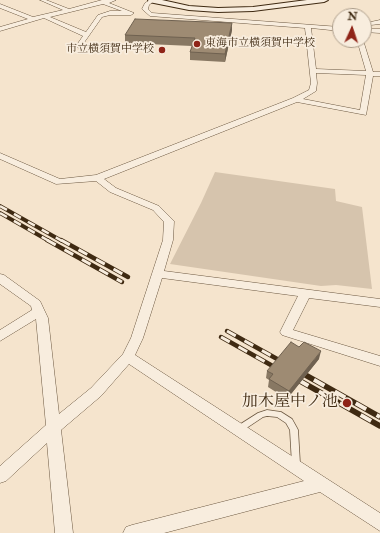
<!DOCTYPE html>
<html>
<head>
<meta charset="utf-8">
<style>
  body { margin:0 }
  #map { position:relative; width:380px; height:533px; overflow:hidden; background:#f5e4cd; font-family:"IM FELL Double Pica",serif }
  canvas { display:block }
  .north { position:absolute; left:332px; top:8px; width:40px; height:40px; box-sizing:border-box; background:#f8edde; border:1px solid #ae9f8c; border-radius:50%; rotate:3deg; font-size:11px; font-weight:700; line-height:16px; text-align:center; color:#3f2a12 }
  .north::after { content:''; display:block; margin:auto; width:14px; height:18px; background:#8f2418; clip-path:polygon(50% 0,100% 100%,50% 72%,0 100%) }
</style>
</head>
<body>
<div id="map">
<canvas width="380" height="533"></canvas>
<div class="north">N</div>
</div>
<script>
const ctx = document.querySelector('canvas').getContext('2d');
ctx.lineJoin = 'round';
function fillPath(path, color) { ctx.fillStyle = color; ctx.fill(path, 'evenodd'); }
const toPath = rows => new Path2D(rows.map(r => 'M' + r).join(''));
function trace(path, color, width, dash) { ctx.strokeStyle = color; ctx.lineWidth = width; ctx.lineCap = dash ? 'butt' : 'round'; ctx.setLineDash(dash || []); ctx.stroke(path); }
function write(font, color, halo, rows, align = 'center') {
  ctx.font = font + ' "IM FELL Double Pica","Noto Serif JP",serif'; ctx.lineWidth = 3.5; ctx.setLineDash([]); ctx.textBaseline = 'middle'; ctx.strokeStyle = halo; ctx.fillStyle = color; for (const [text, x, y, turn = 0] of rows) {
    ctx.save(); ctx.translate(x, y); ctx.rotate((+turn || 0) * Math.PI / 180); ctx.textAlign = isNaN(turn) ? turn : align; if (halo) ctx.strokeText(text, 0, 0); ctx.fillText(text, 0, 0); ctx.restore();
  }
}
const green = toPath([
  [215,172,335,189,336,201,362,207,372,289,336,285,321,286,170,264,201,203]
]);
const lane = toPath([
  [267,410,281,412,292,419,297,428,298,430,300,464,299,466,296,467,293,466,292,464,290,430,286,423,277,417,267,416,263,417,242,431,239,432,236,431,235,429,236,427,258,413,267,410]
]);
const street = toPath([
  [40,0,46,0,69,9,102,0,116,0,109,3,134,13,131,15,110,15,102,17,81,47,79,48,76,46,83,36,44,18,0,31,0,27,28,19,0,8,0,4,33,17,63,10,40,0],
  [103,4,122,11,110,11,98,15,86,32,50,17,103,4],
  [150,0,155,0,149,5,148,9,152,13,340,27,340,31,311,28,316,69,366,71,357,40,363,40,373,72,380,72,380,76,373,76,366,115,297,102,104,179,116,188,159,206,174,221,173,240,164,271,380,299,380,307,309,298,293,330,380,356,380,366,282,335,280,332,298,296,162,278,143,338,135,355,380,513,380,531,320,492,164,533,123,533,126,527,132,525,304,481,129,364,101,396,61,430,73,533,55,533,47,443,6,481,0,483,0,466,46,425,36,319,0,341,0,330,32,310,31,306,0,284,0,274,4,275,40,301,48,318,59,414,91,388,123,354,131,338,163,240,164,222,153,210,110,192,96,181,56,184,0,159,0,153,60,179,96,175,293,98,309,90,311,83,305,28,150,16,142,9,145,3,150,0],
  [316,73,366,75,360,110,303,99,316,91,317,83,316,73],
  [380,20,380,24,371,25,370,29,380,29,380,33,364,32,366,23,380,20]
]);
const secondary = toPath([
  [148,0,162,0,189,6,218,8,253,7,307,0,328,0,324,2,253,11,218,12,189,10,149,2,148,0]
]);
const railFar2 = toPath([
  [0,206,62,241],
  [0,213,49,241]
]);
const railFar1 = toPath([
  [47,240,122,282],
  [61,240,128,277],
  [227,331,295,369],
  [221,337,278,369]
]);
const rail = toPath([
  [277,368,380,426],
  [293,368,380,417]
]);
const wall = toPath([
  [232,30,225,62,190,60,190,52,192,46,125,43,125,35],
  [319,359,287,399,268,387,269,380,266,378,267,371]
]);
const shadedWall = toPath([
  [232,23,232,30,225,62,225,54],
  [321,351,319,359,287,399,289,391]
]);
const building = toPath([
  [135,19,232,23,225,54,190,52,195,38,125,35,135,19],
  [291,342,299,347,304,342,321,351,289,391,269,379,273,374,267,371,291,342]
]);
const markers = [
  [197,44,4,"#8f2418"],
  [162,50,4,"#8f2418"],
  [347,403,5,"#8f2418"]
];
const farPoinames = [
  ["東海市立横須賀中学校",205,44],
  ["市立横須賀中学校",154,50,"right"]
];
const nearPoinames = [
  ["加木屋中ノ池",338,403]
];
fillPath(green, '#d6c4ad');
trace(lane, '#6c5841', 1.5);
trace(street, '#6c5841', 1);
trace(secondary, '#3f2a12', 2);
fillPath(lane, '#f8edde');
fillPath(street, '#f8edde');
fillPath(secondary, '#f8edde');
trace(railFar2, '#3f2a12', 4);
trace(railFar1, '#3f2a12', 4.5);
trace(rail, '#3f2a12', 5.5);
trace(railFar2, '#f8edde', 2.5, [8]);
trace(railFar1, '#f8edde', 3, [10]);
trace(rail, '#f8edde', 4, [12]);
fillPath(wall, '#887863');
fillPath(shadedWall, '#6f6150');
fillPath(building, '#9e8b73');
trace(building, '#6f6150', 1);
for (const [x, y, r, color] of markers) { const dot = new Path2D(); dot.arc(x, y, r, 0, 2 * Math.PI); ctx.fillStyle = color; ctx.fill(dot); trace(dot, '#f8edde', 1.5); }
write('11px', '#3f2a12', '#f8edde', farPoinames, 'left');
write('16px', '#3f2a12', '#f8edde', nearPoinames, 'right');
</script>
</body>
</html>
